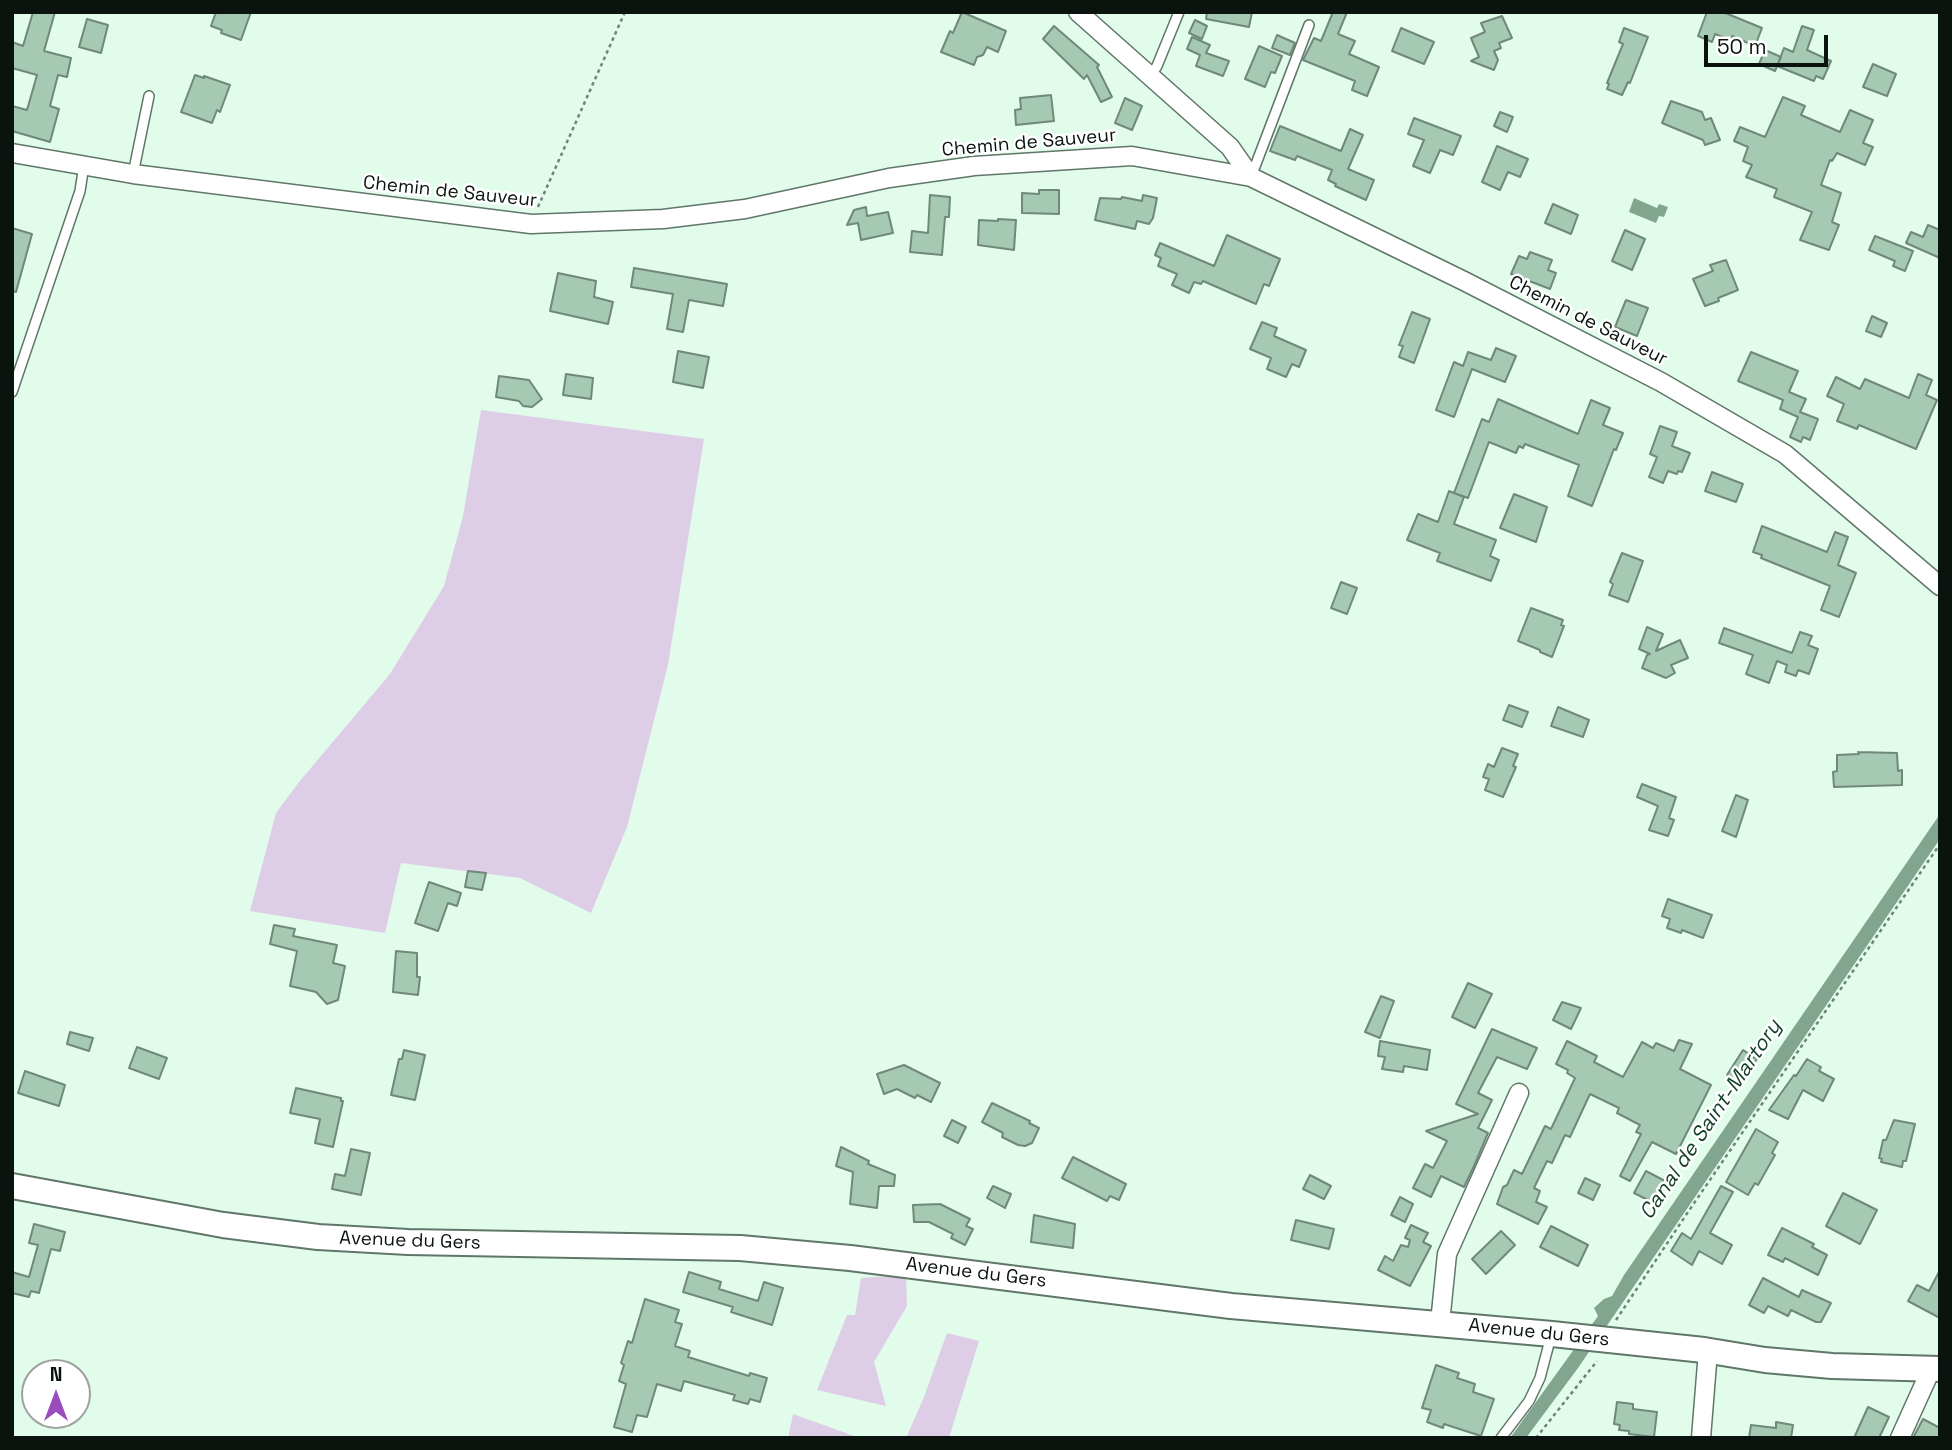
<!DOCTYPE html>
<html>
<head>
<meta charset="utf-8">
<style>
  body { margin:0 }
  #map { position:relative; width:1952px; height:1450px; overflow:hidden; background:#e2fceb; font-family:"Space Grotesk",sans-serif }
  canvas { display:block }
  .frame { position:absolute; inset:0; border:14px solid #0a130e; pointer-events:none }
  .north { position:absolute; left:21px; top:1359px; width:70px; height:70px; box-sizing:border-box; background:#fff; border:2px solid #9da19f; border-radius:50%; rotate:0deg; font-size:19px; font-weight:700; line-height:28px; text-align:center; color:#0a130e }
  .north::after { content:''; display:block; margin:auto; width:24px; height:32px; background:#9a4cbc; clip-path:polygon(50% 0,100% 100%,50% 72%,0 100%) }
  .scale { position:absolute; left:1704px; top:35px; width:124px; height:32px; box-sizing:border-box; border:4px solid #0a130e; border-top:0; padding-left:9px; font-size:21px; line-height:24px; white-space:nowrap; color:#0a130e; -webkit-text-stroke:5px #fff; paint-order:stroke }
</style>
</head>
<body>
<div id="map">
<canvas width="1952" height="1450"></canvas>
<div class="frame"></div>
<div class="north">N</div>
<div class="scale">50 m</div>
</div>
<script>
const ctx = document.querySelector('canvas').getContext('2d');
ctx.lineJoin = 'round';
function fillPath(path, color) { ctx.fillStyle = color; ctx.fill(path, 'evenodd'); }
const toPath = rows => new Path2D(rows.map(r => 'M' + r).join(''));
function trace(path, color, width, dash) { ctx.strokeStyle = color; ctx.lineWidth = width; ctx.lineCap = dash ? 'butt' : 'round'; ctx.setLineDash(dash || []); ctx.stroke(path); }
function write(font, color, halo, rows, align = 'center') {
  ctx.font = font + ' "Space Grotesk",sans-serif'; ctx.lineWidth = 5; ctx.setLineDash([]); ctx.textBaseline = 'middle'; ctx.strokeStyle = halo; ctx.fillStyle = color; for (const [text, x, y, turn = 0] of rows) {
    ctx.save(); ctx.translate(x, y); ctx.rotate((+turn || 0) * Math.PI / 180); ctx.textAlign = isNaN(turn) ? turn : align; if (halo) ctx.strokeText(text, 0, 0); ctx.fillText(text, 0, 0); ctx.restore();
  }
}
const green = toPath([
  [481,410,704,439,668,665,627,827,591,913,520,878,401,863,385,933,250,911,276,813,299,782,390,674,444,586,463,516],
  [906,1275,907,1306,874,1362,886,1406,817,1390,847,1315,855,1315,861,1278],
  [947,1333,979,1341,949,1438,906,1438,924,1397],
  [793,1414,860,1438,788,1438]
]);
const water = toPath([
  [1634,198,1657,208,1659,204,1668,207,1664,217,1659,216,1656,223,1629,212],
  [1940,814,1940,839,1578,1368,1526,1438,1510,1438,1598,1316,1594,1308,1604,1299,1612,1296,1624,1275]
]);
const building = toPath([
  [33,12,55,12,44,51,71,58,67,77,58,75,50,106,59,109,50,142,12,131,12,106,27,110,37,75,12,68,12,42,23,46,33,12],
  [216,12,251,12,241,40,221,33,222,30,211,26,216,12],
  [962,12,1006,31,998,52,987,47,983,55,977,57,974,65,941,52,950,31,953,33,962,12],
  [1207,12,1252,12,1249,27,1206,19,1207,12],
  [1333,12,1347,12,1338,34,1355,41,1349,54,1379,67,1367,96,1352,90,1355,81,1303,60,1314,38,1321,41,1333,12],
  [1707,12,1723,12,1762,28,1755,46,1732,36,1730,40,1715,34,1712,42,1698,36,1707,12],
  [1502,16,1512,38,1499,43,1501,48,1494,51,1498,60,1494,70,1471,61,1479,57,1471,38,1485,32,1481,23,1502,16],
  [87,19,108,25,101,53,79,47,87,19],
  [1195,20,1207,26,1202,39,1189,33,1195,20],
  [1054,26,1099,65,1097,67,1112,97,1101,102,1087,75,1084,79,1043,39,1054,26],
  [1802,26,1814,30,1807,50,1831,61,1823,79,1816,76,1814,81,1777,66,1784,48,1793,52,1802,26],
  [1401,28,1434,42,1424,64,1392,51,1401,28],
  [1624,28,1648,37,1630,83,1628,82,1622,95,1607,89,1609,84,1607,83,1623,44,1619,42,1624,28],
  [1277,35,1295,43,1290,55,1272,48,1277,35],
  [1192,37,1210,45,1206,53,1229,61,1223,76,1196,66,1200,55,1187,49,1192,37],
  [1259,46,1282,56,1275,73,1271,72,1265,87,1245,79,1259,46],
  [1765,50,1781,57,1775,71,1759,64,1765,50],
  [1873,64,1896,74,1887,96,1863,87,1873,64],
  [195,75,204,78,204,76,230,85,220,112,217,110,212,123,181,112,195,75],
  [1051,95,1054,121,1016,125,1015,110,1021,109,1020,98,1051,95],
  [1783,97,1805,106,1801,115,1840,132,1850,110,1873,120,1863,143,1873,147,1865,165,1837,153,1832,161,1830,160,1821,185,1841,193,1832,222,1839,225,1829,250,1800,240,1812,212,1774,197,1777,189,1746,177,1752,165,1743,161,1748,147,1734,141,1740,127,1765,137,1783,97],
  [1125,98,1142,106,1132,130,1115,123,1125,98],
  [1671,101,1702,112,1705,120,1711,118,1720,140,1705,145,1703,140,1662,123,1671,101],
  [1500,112,1513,117,1507,132,1494,126,1500,112],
  [1414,118,1461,136,1453,155,1440,150,1430,173,1413,166,1424,140,1408,134,1414,118],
  [1280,126,1341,151,1350,129,1363,135,1348,169,1374,180,1366,200,1335,186,1336,184,1328,180,1332,170,1297,156,1295,160,1270,151,1280,126],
  [1497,146,1528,159,1520,177,1508,172,1500,190,1482,182,1497,146],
  [1039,190,1059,190,1059,214,1022,213,1022,193,1039,194,1039,190],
  [930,195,950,197,949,217,945,217,942,255,910,252,912,231,928,233,930,195],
  [1143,195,1157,198,1153,218,1149,224,1137,221,1135,229,1095,220,1100,198,1121,199,1122,197,1142,201,1143,195],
  [1553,204,1578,215,1571,234,1545,223,1553,204],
  [866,207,867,216,888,212,893,233,861,240,858,223,847,225,854,210,866,207],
  [998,219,1016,220,1014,250,978,245,979,220,998,221,998,219],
  [1928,225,1940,230,1940,258,1906,243,1911,232,1923,237,1928,225],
  [12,228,32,234,16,292,12,291,12,228],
  [1625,230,1645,239,1632,270,1612,261,1625,230],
  [1227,235,1280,259,1269,286,1264,284,1256,304,1203,281,1201,284,1194,282,1189,293,1172,285,1177,274,1158,266,1161,258,1155,255,1160,243,1214,266,1227,235],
  [1875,236,1913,251,1905,271,1893,266,1895,261,1869,250,1875,236],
  [1530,252,1552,260,1548,270,1556,273,1550,289,1511,274,1519,256,1527,259,1530,252],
  [1726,260,1738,290,1718,298,1719,301,1705,306,1693,279,1713,271,1710,265,1726,260],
  [634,268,727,284,723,306,689,300,683,332,667,329,673,294,631,287,634,268],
  [558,273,596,281,594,297,613,302,608,324,550,311,558,273],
  [1626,300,1648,308,1637,336,1615,327,1626,300],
  [1412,312,1430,319,1414,363,1399,357,1403,346,1399,345,1412,312],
  [1872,316,1887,323,1881,337,1866,331,1872,316],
  [1262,322,1277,328,1274,336,1306,350,1299,367,1292,364,1286,377,1267,369,1271,358,1250,349,1262,322],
  [1496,348,1516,356,1505,382,1472,369,1454,417,1436,410,1454,362,1463,366,1468,352,1491,360,1496,348],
  [678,351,709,357,703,388,673,382,678,351],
  [1751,352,1798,371,1789,392,1806,399,1800,412,1818,419,1810,440,1803,437,1801,442,1790,437,1798,417,1780,409,1783,400,1738,381,1751,352],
  [566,374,593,378,591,399,563,395,566,374],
  [1918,374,1932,380,1926,395,1937,400,1916,449,1859,425,1857,429,1837,421,1844,404,1827,396,1836,377,1860,389,1865,379,1909,398,1918,374],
  [499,376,529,380,542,399,532,407,523,406,519,401,496,397,499,376],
  [1498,399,1578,434,1591,400,1610,408,1603,425,1623,433,1616,450,1614,449,1592,506,1568,496,1579,465,1525,444,1523,448,1519,446,1516,453,1489,442,1468,498,1454,493,1482,419,1489,422,1498,399],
  [1660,426,1677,432,1672,446,1690,453,1682,472,1678,471,1677,474,1668,471,1663,483,1649,477,1657,457,1650,454,1660,426],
  [1712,472,1743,484,1736,502,1705,491,1712,472],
  [1449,491,1464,497,1454,524,1496,540,1490,556,1499,560,1491,581,1437,561,1440,553,1407,540,1418,514,1438,522,1449,491],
  [1514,494,1547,507,1536,542,1500,528,1514,494],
  [1762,526,1827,552,1835,532,1848,537,1838,565,1856,573,1839,617,1821,610,1830,586,1761,558,1762,555,1753,552,1762,526],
  [1622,553,1643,561,1628,602,1609,595,1613,584,1610,582,1622,553],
  [1341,582,1357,588,1347,614,1331,608,1341,582],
  [1531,608,1563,620,1561,625,1564,626,1552,657,1540,652,1540,650,1518,641,1531,608],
  [1647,627,1663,634,1656,651,1680,640,1688,658,1671,665,1675,673,1666,678,1642,668,1647,655,1650,654,1639,649,1647,627],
  [1724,628,1792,653,1800,632,1812,636,1808,645,1818,649,1809,674,1798,670,1796,676,1785,672,1787,665,1777,661,1769,683,1746,674,1753,655,1719,643,1724,628],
  [1509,705,1528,712,1522,727,1503,720,1509,705],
  [1558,707,1589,720,1583,737,1551,726,1558,707],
  [1502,748,1518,754,1513,766,1516,767,1503,797,1485,790,1489,779,1483,777,1488,764,1494,767,1502,748],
  [1858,752,1897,753,1898,771,1902,770,1902,785,1834,787,1833,772,1837,771,1837,755,1859,754,1858,752],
  [1642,784,1676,797,1669,818,1674,820,1668,836,1649,830,1658,806,1637,797,1642,784],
  [1736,795,1748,800,1736,837,1722,831,1736,795],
  [468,871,486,873,482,890,465,887,468,871],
  [429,882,461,893,457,906,448,903,438,931,415,923,429,882],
  [1668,899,1712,915,1703,938,1682,930,1681,933,1667,928,1670,919,1662,916,1668,899],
  [274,925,295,929,293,936,337,945,333,963,345,966,338,1000,327,1004,316,992,290,986,297,951,270,944,274,925],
  [396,951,417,953,417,977,420,977,418,995,393,992,396,951],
  [1468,983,1492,994,1475,1028,1452,1017,1468,983],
  [1381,996,1394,1001,1380,1038,1365,1032,1381,996],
  [1562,1002,1581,1008,1571,1029,1553,1020,1562,1002],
  [1492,1029,1537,1048,1527,1069,1497,1057,1478,1093,1492,1100,1478,1128,1488,1133,1474,1166,1464,1187,1441,1176,1431,1197,1413,1188,1425,1164,1433,1168,1447,1141,1426,1131,1478,1114,1456,1104,1492,1029],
  [70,1032,93,1038,89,1051,67,1044,70,1032],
  [1679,1040,1692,1044,1680,1069,1711,1085,1676,1154,1652,1142,1630,1181,1620,1176,1641,1134,1636,1132,1640,1125,1617,1113,1619,1108,1590,1094,1570,1137,1565,1135,1552,1163,1547,1161,1534,1188,1540,1191,1536,1202,1547,1207,1538,1224,1497,1204,1503,1187,1507,1185,1514,1170,1522,1174,1545,1126,1551,1129,1575,1078,1567,1073,1568,1070,1556,1064,1567,1041,1597,1056,1594,1062,1623,1077,1642,1042,1653,1048,1656,1043,1674,1051,1679,1040],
  [1380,1041,1430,1050,1427,1070,1404,1066,1403,1072,1382,1069,1385,1057,1378,1056,1380,1041],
  [137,1047,167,1058,159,1079,129,1068,137,1047],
  [404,1050,425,1055,415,1100,391,1095,399,1059,402,1059,404,1050],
  [1743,1050,1757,1059,1740,1083,1727,1075,1743,1050],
  [1807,1059,1821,1067,1819,1071,1834,1079,1823,1101,1803,1090,1788,1119,1769,1110,1794,1075,1796,1076,1807,1059],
  [904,1065,940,1083,931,1102,917,1095,915,1098,897,1089,884,1094,877,1074,904,1065],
  [25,1071,65,1085,59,1106,18,1093,25,1071],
  [296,1088,341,1098,341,1101,343,1101,333,1147,315,1143,320,1119,290,1113,296,1088],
  [992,1103,1030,1121,1029,1123,1039,1128,1032,1143,1025,1146,1018,1145,1002,1137,1003,1133,982,1122,992,1103],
  [952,1120,966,1127,958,1143,944,1136,952,1120],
  [1894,1120,1915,1124,1906,1161,1903,1161,1902,1167,1881,1162,1882,1159,1879,1158,1883,1140,1886,1140,1894,1120],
  [1756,1129,1778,1142,1772,1153,1775,1155,1758,1185,1755,1183,1748,1195,1726,1182,1756,1129],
  [841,1147,869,1161,868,1164,895,1175,894,1186,879,1186,877,1208,850,1204,853,1172,836,1166,841,1147],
  [351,1149,370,1153,361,1195,332,1189,335,1174,345,1176,351,1149],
  [1073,1157,1126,1184,1119,1200,1110,1196,1107,1201,1062,1178,1073,1157],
  [1646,1171,1667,1182,1656,1204,1634,1193,1646,1171],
  [1310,1175,1331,1186,1324,1199,1303,1189,1310,1175],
  [1585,1178,1600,1185,1593,1200,1578,1193,1585,1178],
  [993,1186,1011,1194,1005,1208,987,1198,993,1186],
  [1721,1186,1733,1192,1710,1233,1732,1245,1722,1264,1699,1251,1692,1265,1671,1251,1682,1233,1691,1239,1721,1186],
  [1843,1193,1877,1210,1860,1244,1826,1226,1843,1193],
  [1400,1197,1413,1204,1405,1222,1391,1215,1400,1197],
  [940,1204,970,1219,966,1226,973,1229,965,1245,951,1238,953,1234,929,1222,914,1222,913,1205,940,1204],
  [1034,1215,1075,1224,1073,1248,1031,1242,1034,1215],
  [1296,1220,1334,1229,1329,1249,1291,1240,1296,1220],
  [34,1224,65,1232,60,1251,51,1249,39,1293,31,1291,29,1297,12,1293,12,1272,29,1277,38,1245,29,1243,34,1224],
  [1411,1225,1428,1233,1423,1242,1431,1246,1410,1286,1378,1270,1385,1256,1393,1261,1401,1245,1408,1247,1410,1240,1405,1238,1411,1225],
  [1551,1226,1588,1245,1578,1266,1540,1247,1551,1226],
  [1782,1228,1814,1244,1812,1247,1827,1255,1818,1275,1785,1258,1783,1262,1768,1255,1782,1228],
  [1501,1231,1515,1245,1486,1274,1472,1259,1501,1231],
  [1940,1270,1940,1318,1908,1301,1917,1285,1929,1291,1940,1270],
  [689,1272,721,1282,719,1289,758,1301,764,1282,783,1288,772,1325,731,1312,733,1307,683,1292,689,1272],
  [1763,1278,1799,1297,1802,1290,1831,1303,1821,1322,1816,1322,1791,1310,1788,1316,1768,1306,1764,1313,1749,1305,1763,1278],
  [645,1299,679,1310,675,1322,682,1324,675,1346,690,1351,688,1357,749,1376,750,1373,767,1378,760,1402,750,1399,748,1404,733,1400,735,1395,684,1381,681,1391,657,1384,647,1417,637,1415,632,1432,614,1427,626,1384,619,1381,624,1365,621,1363,628,1341,632,1343,645,1299],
  [1436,1365,1459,1373,1457,1378,1475,1384,1473,1392,1494,1399,1481,1436,1444,1424,1443,1428,1427,1422,1431,1410,1422,1408,1436,1365],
  [1617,1402,1633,1404,1633,1409,1657,1412,1654,1437,1629,1434,1629,1431,1619,1430,1620,1425,1614,1424,1617,1402],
  [1868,1407,1889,1417,1879,1438,1854,1438,1868,1407],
  [1923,1419,1940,1428,1940,1438,1913,1438,1923,1419],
  [1776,1422,1793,1425,1791,1438,1749,1438,1751,1425,1776,1428,1776,1422]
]);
const path = toPath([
  [538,207,625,12],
  [1616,1320,1688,1212,1940,844],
  [1536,1438,1597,1361]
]);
const lane = toPath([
  [1150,77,1157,66,1179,12],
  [133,174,149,96],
  [1251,177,1309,25],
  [12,392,80,191,84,165],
  [1501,1438,1529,1401,1540,1378,1551,1336]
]);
const street = toPath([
  [1078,12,1230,147,1251,177],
  [12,153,133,174,531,224,663,219,745,209,889,178,974,166,1132,156,1251,177,1464,281,1661,382,1785,454,1940,586],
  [1440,1323,1447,1254,1519,1093],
  [1701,1438,1708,1351],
  [1900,1438,1928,1376,1929,1368]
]);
const secondary = toPath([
  [12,1186,223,1225,318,1237,408,1242,740,1248,850,1258,1231,1306,1552,1334,1704,1350,1765,1360,1832,1366,1940,1369]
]);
const streetNames = [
  ["Chemin de Sauveur",1029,143,-5],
  ["Chemin de Sauveur",450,192,6],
  ["Chemin de Sauveur",1588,321,27],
  ["Avenue du Gers",410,1241,2],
  ["Avenue du Gers",976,1273,7],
  ["Avenue du Gers",1539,1333,6]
];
const waterNames = [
  ["Canal de Saint-Martory",1711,1120,-56]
];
fillPath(green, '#decde7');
fillPath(water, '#82a590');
fillPath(building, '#a5c9b3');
trace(building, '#70887a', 2);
trace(lane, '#5f7668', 12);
trace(street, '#5f7668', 21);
trace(secondary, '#5f7668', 28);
trace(path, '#718277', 2.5, [3.5, 3.5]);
trace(lane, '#fff', 9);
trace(street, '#fff', 18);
trace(secondary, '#fff', 24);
write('19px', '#0a130e', '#fff', streetNames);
write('italic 21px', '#0f3d27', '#fff', waterNames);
</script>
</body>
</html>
